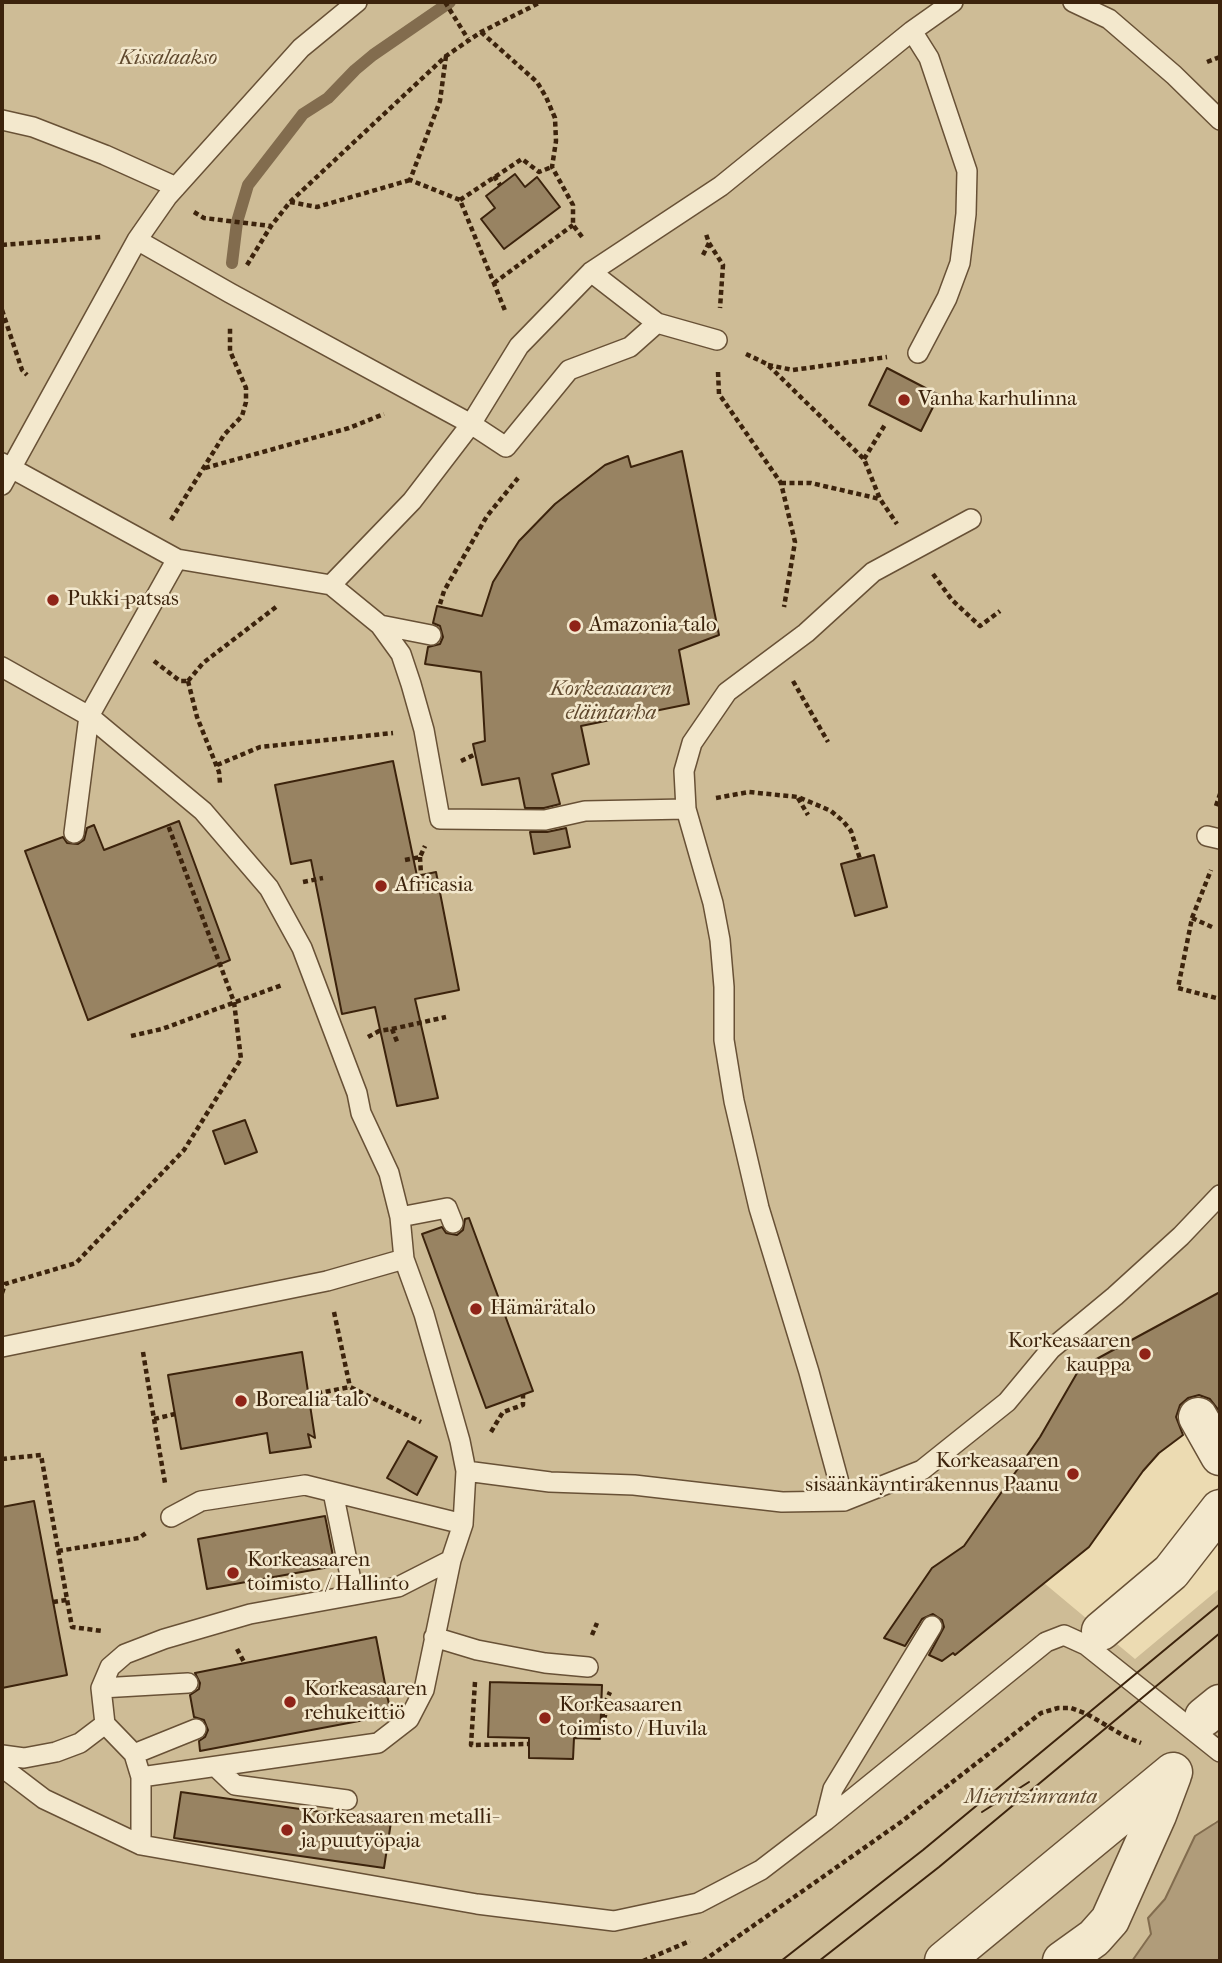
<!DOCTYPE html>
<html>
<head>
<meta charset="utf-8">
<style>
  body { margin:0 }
  #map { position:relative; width:1222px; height:1963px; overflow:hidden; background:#ecdbb2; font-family:"IM FELL French Canon",serif }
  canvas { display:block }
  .frame { position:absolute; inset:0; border:4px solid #3c230c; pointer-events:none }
</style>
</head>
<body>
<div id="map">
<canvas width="1222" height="1963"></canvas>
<div class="frame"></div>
</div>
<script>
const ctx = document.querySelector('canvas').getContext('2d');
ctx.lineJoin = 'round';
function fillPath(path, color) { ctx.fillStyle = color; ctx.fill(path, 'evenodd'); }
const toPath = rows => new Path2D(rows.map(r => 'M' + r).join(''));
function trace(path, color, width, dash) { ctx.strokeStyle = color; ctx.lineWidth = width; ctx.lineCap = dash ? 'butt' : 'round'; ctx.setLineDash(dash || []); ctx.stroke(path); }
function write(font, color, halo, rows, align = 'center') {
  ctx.font = font + ' "IM FELL French Canon",serif'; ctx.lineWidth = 5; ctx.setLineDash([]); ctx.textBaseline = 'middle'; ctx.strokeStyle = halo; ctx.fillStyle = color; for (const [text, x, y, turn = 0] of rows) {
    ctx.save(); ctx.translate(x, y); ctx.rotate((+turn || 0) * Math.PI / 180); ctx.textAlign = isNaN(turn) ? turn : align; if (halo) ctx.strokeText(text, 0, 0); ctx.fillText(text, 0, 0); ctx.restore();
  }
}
const green = toPath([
  [2,2,1220,2,1220,1412,1188,1431,1159,1453,1143,1471,1089,1547,1044,1583,1135,1659,1220,1588,1220,1820,1214,1822,1171,1884,1165,1899,1148,1918,1151,1934,1132,1961,2,1961]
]);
const water = toPath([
  [1220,1820,1220,1961,1132,1961,1151,1934,1148,1918,1165,1899,1195,1836,1220,1820]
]);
const stream = toPath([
  [232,263,237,222,248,185,303,114,328,98,355,70,373,55,450,2]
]);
const building = toPath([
  [515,174,525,187,537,177,560,207,504,249,481,219,495,208,486,196,515,174],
  [887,368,939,395,921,431,869,405,887,368],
  [682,451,719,635,679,650,689,704,581,726,589,764,552,774,560,804,544,808,525,808,519,778,482,785,473,744,485,741,481,672,425,664,428,647,440,644,443,637,440,626,433,623,437,606,482,616,493,582,519,541,555,504,605,465,628,456,631,467,682,451],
  [393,761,417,876,436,872,459,990,415,999,438,1098,397,1106,375,1007,342,1014,311,860,291,864,275,785,393,761],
  [179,821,230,960,88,1020,25,851,63,837,67,843,78,844,84,840,87,828,94,825,104,850,179,821],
  [566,828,570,847,534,854,530,832,547,832,566,828],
  [874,855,887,907,855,916,841,864,874,855],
  [245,1120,257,1152,225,1164,213,1131,245,1120],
  [469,1218,533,1391,486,1408,422,1234,442,1227,446,1233,457,1235,463,1230,465,1219,469,1218],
  [1220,1292,1220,1412,1210,1399,1199,1395,1188,1398,1180,1405,1176,1417,1183,1435,1159,1453,1143,1471,1089,1547,955,1655,953,1653,942,1661,929,1655,944,1627,942,1620,933,1614,922,1619,905,1646,884,1638,932,1568,964,1546,1040,1437,1080,1368,1220,1292],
  [302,1352,315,1438,308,1434,311,1447,270,1453,267,1433,181,1449,168,1375,302,1352],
  [408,1441,437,1457,417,1495,387,1478,408,1441],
  [34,1501,67,1675,2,1688,2,1507,34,1501],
  [325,1516,335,1566,207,1589,198,1539,325,1516],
  [376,1637,391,1715,200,1751,199,1741,205,1737,208,1730,204,1720,194,1717,190,1695,199,1689,200,1683,195,1673,376,1637],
  [490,1682,602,1685,600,1739,574,1738,573,1759,529,1758,529,1738,488,1737,490,1682],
  [181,1792,391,1822,384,1868,174,1838,181,1792]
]);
const path = toPath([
  [445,2,468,39],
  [481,32,537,82,546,97,555,118,556,141,552,167,573,205,573,225,583,238],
  [446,56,440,101,410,180,460,200,506,313],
  [1207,62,1220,57],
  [494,176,500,185],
  [460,200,522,159,539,172,552,167],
  [290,202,317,207,410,180],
  [194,212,204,218,271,226],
  [709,243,723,265,720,308],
  [2,245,101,237],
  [703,255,709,243,706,234],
  [247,265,271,226,290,202,446,56,481,32,541,2],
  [494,283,573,225],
  [2,310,22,370,27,375],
  [746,354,767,364,864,459,880,499,897,524],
  [768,365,793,370,887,357],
  [718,372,719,394,781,483,795,542,784,607],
  [864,459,886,423],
  [205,468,349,428,384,414],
  [781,483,811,483,880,499],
  [171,520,224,435,242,416,246,402,246,388,230,351,230,328],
  [933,574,952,600,980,626,1000,611],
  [440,604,444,591,487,516,518,478],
  [154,661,180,681,188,681],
  [188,681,203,663,276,607],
  [188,681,197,717,219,772,220,783],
  [793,681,828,742],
  [461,761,476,754],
  [217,765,260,747,393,733],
  [716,798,749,792,798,797,815,804,831,811,843,821,851,831,860,859],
  [798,798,808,815],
  [1216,806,1220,794],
  [420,857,421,875],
  [405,860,420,857,425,846],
  [303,882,323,878],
  [1192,918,1211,870],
  [1212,927,1192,918,1178,988,1220,999],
  [392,1029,446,1017],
  [131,1036,162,1029,282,985],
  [368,1037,379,1031,392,1029,398,1044],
  [2,1293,5,1284,76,1263,184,1150,241,1059,234,1002,168,825],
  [334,1312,350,1387],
  [143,1352,154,1419,175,1414],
  [309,1395,350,1387,421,1422],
  [154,1419,165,1483],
  [491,1432,503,1412,523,1405,523,1394],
  [2,1459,41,1455,72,1627,102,1631],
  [58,1551,139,1538,146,1533],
  [53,1602,67,1600],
  [592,1635,597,1623],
  [237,1649,244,1662],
  [475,1682,471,1745,529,1744],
  [601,1716,605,1716,605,1703,610,1692],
  [643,1961,690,1941],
  [703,1961,901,1822,1041,1713,1058,1708,1071,1708,1087,1714,1126,1737,1141,1743]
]);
const lane = toPath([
  [1073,2,1109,19,1174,75,1220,120],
  [912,31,929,58,967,171,966,214,960,263,947,298,918,353],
  [2,120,33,127,105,155,176,187],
  [137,240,230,293,471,424,506,447,569,370,630,347,657,323],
  [591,272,657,323,717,340],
  [2,463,177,559,331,585,380,625,401,654,411,684,424,730,440,819,545,820,585,811,686,809],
  [2,485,137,240,167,197,301,48,357,2],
  [331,585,412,501,471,424,519,346,591,272,721,186,912,31,953,2],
  [380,625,431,635],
  [2,667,89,716,177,559],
  [89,716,203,811,269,888,302,948,357,1093,361,1113,389,1173,400,1217,404,1259,424,1314,460,1441,466,1471,463,1524,451,1560,398,1587,250,1614,164,1639,125,1654,110,1667,101,1688,105,1724,134,1754,141,1777,141,1845],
  [74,833,89,716],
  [1207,836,1220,839],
  [400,1217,447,1208,453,1223],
  [2,1347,327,1281,404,1259],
  [466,1471,550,1482,634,1485,782,1502,844,1501,922,1470,1007,1402,1051,1349,1115,1296,1181,1236,1220,1195],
  [333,1492,354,1595],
  [844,1501,809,1372,759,1208,734,1101,724,1040,724,987,720,940,713,903,686,809,684,771,692,743,727,692,806,633,873,572,971,519],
  [171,1517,201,1501,305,1485,463,1524],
  [434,1637,477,1650,545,1663,588,1667],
  [101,1688,188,1683],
  [134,1754,196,1729],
  [2,1755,24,1758,56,1752,80,1743,105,1724],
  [2,1767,44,1799,141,1845,477,1904,614,1921,698,1903,761,1870,825,1821,1046,1642,1064,1635,1086,1645,1220,1752],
  [216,1767,235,1785,347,1800],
  [141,1777,378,1743,409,1719,424,1690,451,1560],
  [825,1821,833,1789,932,1626]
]);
const street = toPath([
  [1198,1417,1220,1456],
  [1101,1631,1171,1572,1220,1509],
  [1204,1717,1220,1704],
  [944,1961,1173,1772],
  [1062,1961,1094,1938,1110,1920,1157,1815,1172,1775]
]);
const tram = toPath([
  [982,1812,1029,1782],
  [781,1961,923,1850,1220,1604],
  [819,1961,939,1867,1220,1633]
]);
const markers = [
  [904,400,7,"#8f2418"],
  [53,600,7,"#8f2418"],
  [575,626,7,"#8f2418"],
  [381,886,7,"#8f2418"],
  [476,1309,7,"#8f2418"],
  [1145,1354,7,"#8f2418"],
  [241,1401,7,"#8f2418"],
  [1073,1474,7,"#8f2418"],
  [233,1573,7,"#8f2418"],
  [290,1702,7,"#8f2418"],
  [545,1718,7,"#8f2418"],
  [287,1830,7,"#8f2418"]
];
const parkNames = [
  ["Kissalaakso",168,59],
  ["Korkeasaaren",611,690],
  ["eläintarha",611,714],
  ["Mieritzinranta",1031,1798]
];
const poiNames = [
  ["Vanha karhulinna",918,400],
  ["Pukki-patsas",67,600],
  ["Amazonia-talo",589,626],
  ["Africasia",395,886],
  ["Hämärätalo",490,1309],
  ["Korkeasaaren",1131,1342,"right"],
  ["kauppa",1131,1366,"right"],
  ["Borealia-talo",255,1401],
  ["Korkeasaaren",1059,1462,"right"],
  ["sisäänkäyntirakennus Paanu",1059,1486,"right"],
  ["Korkeasaaren",247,1561],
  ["toimisto / Hallinto",247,1585],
  ["Korkeasaaren",304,1690],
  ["rehukeittiö",304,1714],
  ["Korkeasaaren",559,1706],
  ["toimisto / Huvila",559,1730],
  ["Korkeasaaren metalli-",301,1818],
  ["ja puutyöpaja",301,1842]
];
fillPath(green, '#cebc96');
fillPath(water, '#b09c7a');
trace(water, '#826c4e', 2);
trace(stream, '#826c4e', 12);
fillPath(building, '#988362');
trace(building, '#3c230c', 2);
trace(lane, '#685136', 22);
trace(street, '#685136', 41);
trace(path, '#3c230c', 4.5, [5, 3.5]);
trace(lane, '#f3e8cd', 19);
trace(street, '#f3e8cd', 38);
trace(tram, '#3c230c', 2);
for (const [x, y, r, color] of markers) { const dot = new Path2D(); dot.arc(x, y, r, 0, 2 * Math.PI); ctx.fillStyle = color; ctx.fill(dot); trace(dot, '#f3e8cd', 2.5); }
write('italic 21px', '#60492e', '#f3e8cd', parkNames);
write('21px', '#3c230c', '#f3e8cd', poiNames, 'left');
</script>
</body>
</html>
